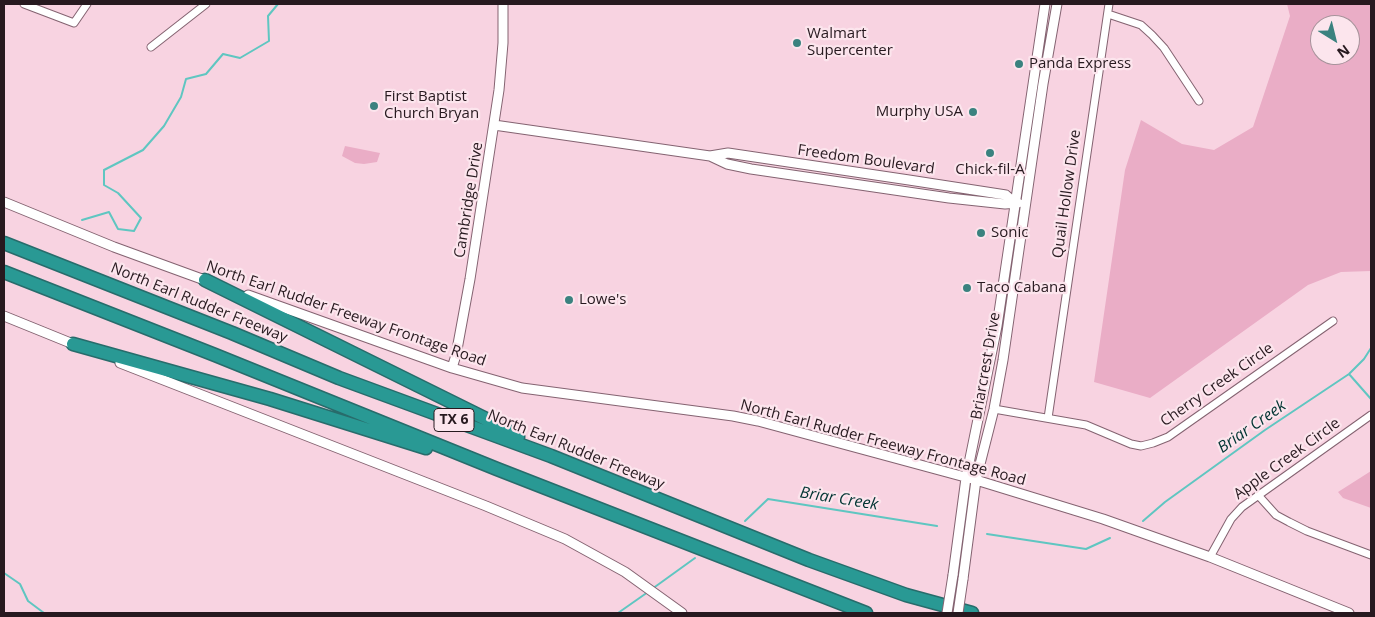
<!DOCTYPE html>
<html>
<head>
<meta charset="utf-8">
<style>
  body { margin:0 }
  #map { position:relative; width:1375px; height:617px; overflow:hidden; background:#f8d3e1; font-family:"Open Sans",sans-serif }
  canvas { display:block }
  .frame { position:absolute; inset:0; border:5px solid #27191f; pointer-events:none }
  .north { position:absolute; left:1310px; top:15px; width:50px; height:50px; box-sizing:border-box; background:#fce5ed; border:1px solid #a7939b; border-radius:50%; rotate:144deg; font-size:14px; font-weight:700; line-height:20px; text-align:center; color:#27191f }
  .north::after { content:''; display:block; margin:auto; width:18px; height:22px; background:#3b827f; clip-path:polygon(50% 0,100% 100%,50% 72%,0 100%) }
</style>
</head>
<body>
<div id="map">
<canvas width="1375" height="617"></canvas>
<div class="frame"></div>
<div class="north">N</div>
</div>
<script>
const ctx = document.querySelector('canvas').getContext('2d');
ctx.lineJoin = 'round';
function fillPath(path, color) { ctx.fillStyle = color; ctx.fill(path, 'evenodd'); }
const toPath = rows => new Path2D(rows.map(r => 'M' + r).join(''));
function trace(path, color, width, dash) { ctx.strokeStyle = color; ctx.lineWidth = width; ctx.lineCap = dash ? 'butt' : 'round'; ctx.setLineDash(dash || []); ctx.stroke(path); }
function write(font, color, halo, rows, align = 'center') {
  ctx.font = font + ' "Open Sans",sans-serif'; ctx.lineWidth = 4.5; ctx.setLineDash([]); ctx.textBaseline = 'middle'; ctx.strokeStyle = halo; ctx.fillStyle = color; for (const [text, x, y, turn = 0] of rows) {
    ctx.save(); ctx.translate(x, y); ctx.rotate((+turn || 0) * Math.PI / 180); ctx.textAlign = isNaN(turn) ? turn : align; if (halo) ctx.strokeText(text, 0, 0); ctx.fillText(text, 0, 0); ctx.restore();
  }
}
const green = toPath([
  [1287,4,1371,4,1371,271,1341,272,1308,285,1150,398,1094,382,1125,170,1141,120,1182,144,1214,150,1253,127,1290,16],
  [1320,25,1350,25,1350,55,1320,55],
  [345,146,380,153,377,162,364,164,355,163,342,156],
  [1371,471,1371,508,1343,498,1338,492]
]);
const stream = toPath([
  [82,220,109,212,118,229,134,231,141,218,118,193,104,185,104,170,143,150,164,126,181,97,186,79,206,74,223,54,240,58,269,41,268,16,278,4],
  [1349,374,1371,399],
  [745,521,768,499,937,526],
  [1143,521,1165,502,1265,430,1349,374,1364,359,1371,348],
  [987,534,1086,549,1110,538],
  [4,573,20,584,28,601,44,613],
  [652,589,695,558],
  [618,613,648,592]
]);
const street = toPath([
  [24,4,74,23,87,4],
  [1108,14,1141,25,1152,35,1164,48,1199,101],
  [151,47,206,4],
  [994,409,1086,425,1131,444,1141,446,1153,443,1168,437,1333,321],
  [1048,418,1109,4],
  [1258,495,1276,515,1289,522,1307,531,1371,555],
  [1210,557,1231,519,1242,507,1371,415]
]);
const secondary = toPath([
  [494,125,710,156,728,153,909,180,1006,195,1015,203],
  [710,156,727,164,751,169,949,198,1005,204,1018,203],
  [4,202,114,247,210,282],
  [248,295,452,368,522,388,733,416,758,421,976,480,1103,519,1210,557,1349,613],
  [4,316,78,346],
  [120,363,486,506,565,539,625,572,682,613],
  [452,368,456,355,470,279,499,90,503,43,503,4],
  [953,575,966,478,997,326,1045,4],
  [963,579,976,480,994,409,1003,360,1043,84,1057,4]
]);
const highway = toPath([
  [4,243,232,333,339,378,551,456,809,560,906,595,972,613],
  [4,272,215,355,497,469,866,613],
  [205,280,492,422,518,437],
  [73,344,270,399,426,448]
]);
const secondaryBridge = toPath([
  [947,613,953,575],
  [958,613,963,579]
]);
const markers = [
  [797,43,5,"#3b827f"],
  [1019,64,5,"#3b827f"],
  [374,106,5,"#3b827f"],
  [973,112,5,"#3b827f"],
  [990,153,5,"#3b827f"],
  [981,233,5,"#3b827f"],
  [967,288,5,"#3b827f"],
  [569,300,5,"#3b827f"]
];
const shields = [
  [454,420,40]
];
const shieldNames = [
  ["TX 6",454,420]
];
const poiNames = [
  ["Walmart",807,34],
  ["Supercenter",807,51],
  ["Panda Express",1029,64],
  ["First Baptist",384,97],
  ["Church Bryan",384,114],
  ["Murphy USA",963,112,"right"],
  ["Chick-fil-A",990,170,"center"],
  ["Sonic",991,233],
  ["Taco Cabana",977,288],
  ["Lowe's",579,300]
];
const streetNames = [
  ["Freedom Boulevard",866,160,8],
  ["Quail Hollow Drive",1067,194,-82],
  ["Cambridge Drive",469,200,-81],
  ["North Earl Rudder Freeway",199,303,22],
  ["North Earl Rudder Freeway Frontage Road",346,314,19],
  ["Briarcrest Drive",986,366,-80],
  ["Cherry Creek Circle",1217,385,-35],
  ["North Earl Rudder Freeway Frontage Road",883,443,15],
  ["North Earl Rudder Freeway",576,450,22],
  ["Apple Creek Circle",1287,459,-36]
];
const waterNames = [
  ["Briar Creek",1252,427,-35],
  ["Briar Creek",839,499,9]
];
fillPath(green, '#eaadc6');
trace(stream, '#5fc6c1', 2);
trace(street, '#846371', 9);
trace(secondary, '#846371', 11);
trace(highway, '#286c6b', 15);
trace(street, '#fff', 7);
trace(secondary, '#fff', 9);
trace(highway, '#299994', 12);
trace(secondaryBridge, '#846371', 11, []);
trace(secondaryBridge, '#fff', 9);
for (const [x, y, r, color] of markers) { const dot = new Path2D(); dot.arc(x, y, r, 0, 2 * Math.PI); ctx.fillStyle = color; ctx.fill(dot); trace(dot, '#fce5ed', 2); }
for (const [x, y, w] of shields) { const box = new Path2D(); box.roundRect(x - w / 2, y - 11.5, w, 23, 4); ctx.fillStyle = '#fce5ed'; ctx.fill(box); trace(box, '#27191f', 1); }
write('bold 14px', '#27191f', null, shieldNames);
write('15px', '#27191f', '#fce5ed', poiNames, 'left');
write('15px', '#27191f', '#fce5ed', streetNames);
write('italic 16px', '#003432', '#fce5ed', waterNames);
</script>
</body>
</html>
